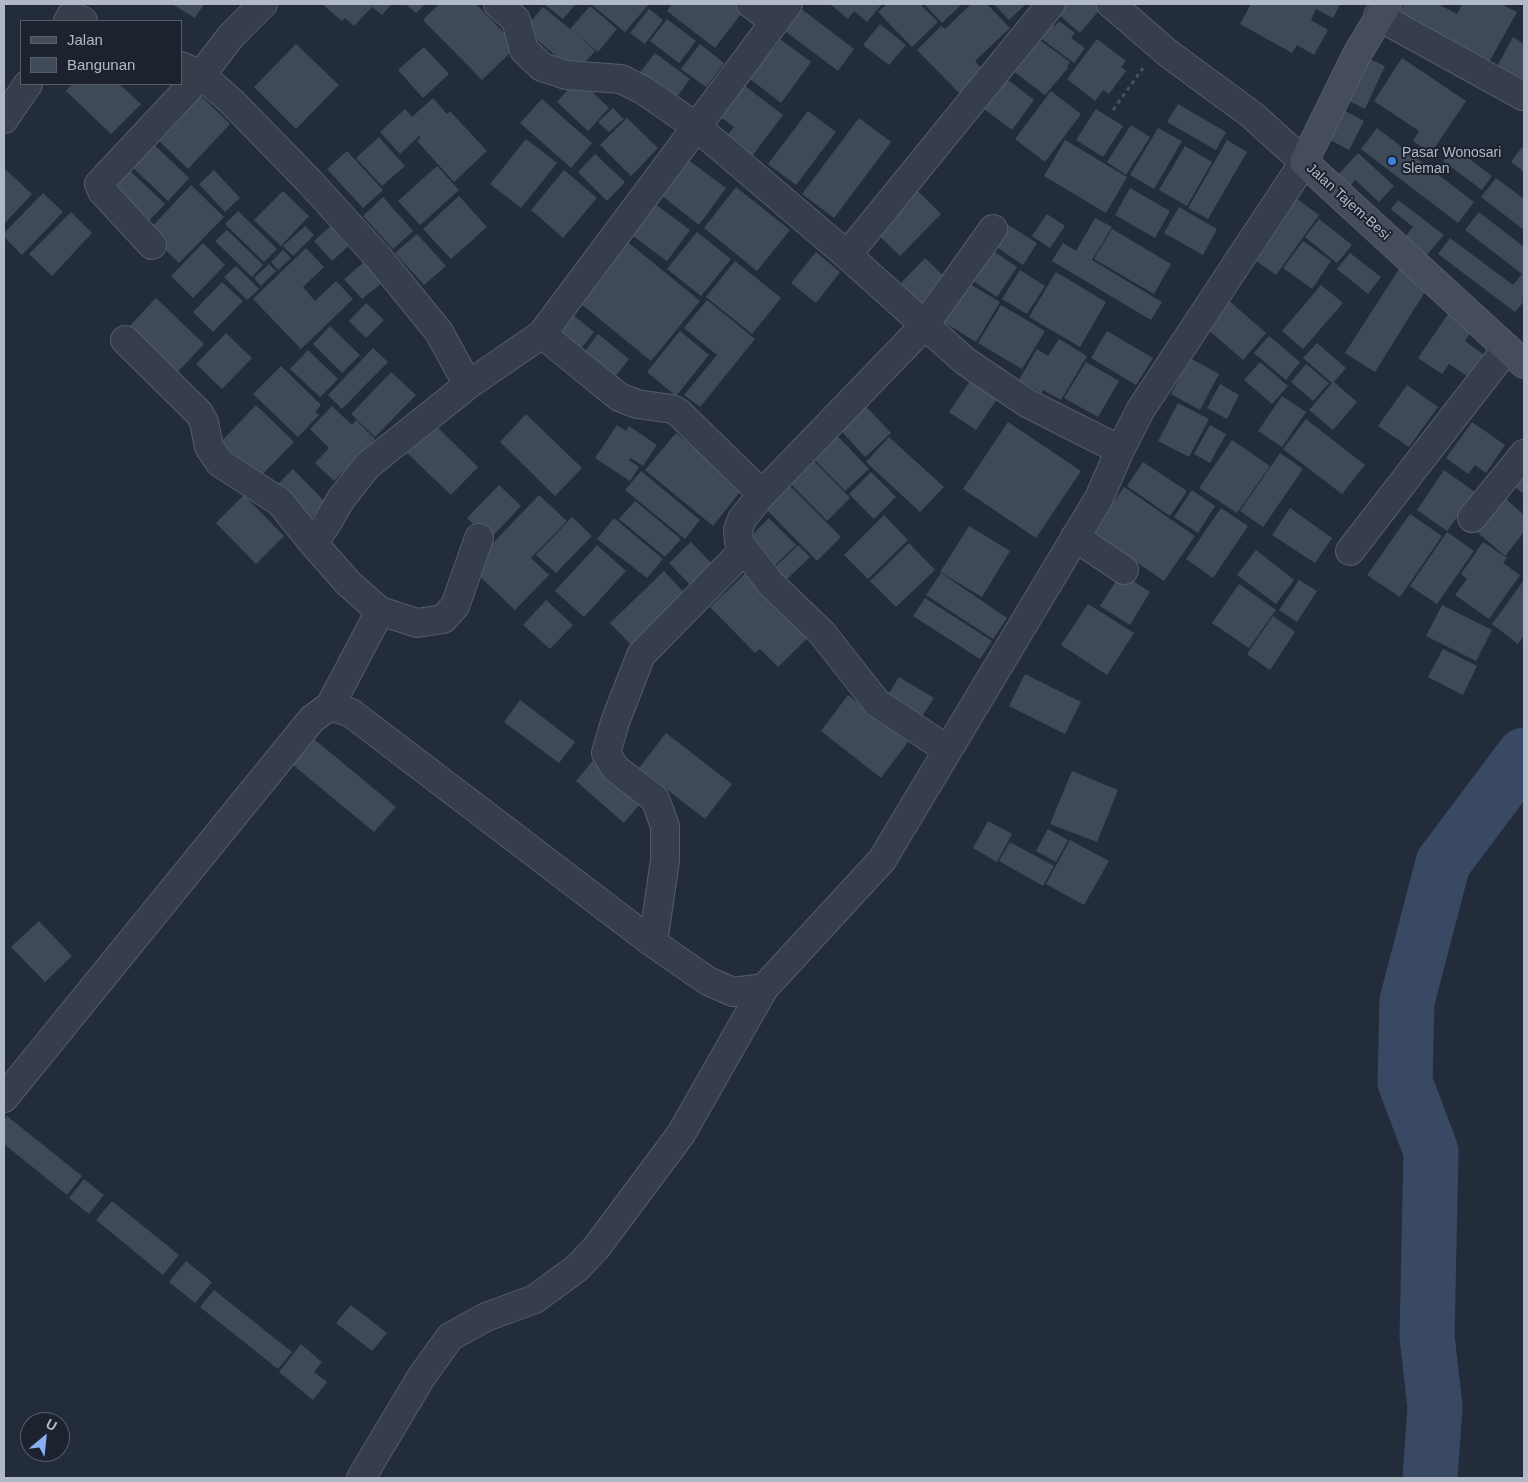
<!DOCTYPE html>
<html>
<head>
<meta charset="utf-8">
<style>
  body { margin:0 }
  #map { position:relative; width:1528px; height:1482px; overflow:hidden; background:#232c3a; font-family:Arial,sans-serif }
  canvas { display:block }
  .frame { position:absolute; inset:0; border:5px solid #b2b9c6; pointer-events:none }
  .legend { position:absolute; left:20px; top:20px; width:162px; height:65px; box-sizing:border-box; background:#1c232f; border:1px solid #585f6b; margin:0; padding:6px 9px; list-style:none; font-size:15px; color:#b2b9c6 }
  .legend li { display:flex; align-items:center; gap:10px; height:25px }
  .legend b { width:25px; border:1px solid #585f6b }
  .north { position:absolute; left:20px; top:1412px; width:50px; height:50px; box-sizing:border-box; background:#1c232f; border:1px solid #585f6b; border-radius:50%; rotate:28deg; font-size:14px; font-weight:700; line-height:20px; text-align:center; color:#b2b9c6 }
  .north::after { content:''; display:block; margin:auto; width:18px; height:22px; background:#8aaef3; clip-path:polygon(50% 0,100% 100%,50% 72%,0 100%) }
</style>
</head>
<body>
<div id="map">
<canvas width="1528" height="1482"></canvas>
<div class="frame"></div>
<ul class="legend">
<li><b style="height:6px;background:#454d5d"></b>Jalan</li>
<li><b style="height:14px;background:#3f4a59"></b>Bangunan</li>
</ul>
<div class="north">U</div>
</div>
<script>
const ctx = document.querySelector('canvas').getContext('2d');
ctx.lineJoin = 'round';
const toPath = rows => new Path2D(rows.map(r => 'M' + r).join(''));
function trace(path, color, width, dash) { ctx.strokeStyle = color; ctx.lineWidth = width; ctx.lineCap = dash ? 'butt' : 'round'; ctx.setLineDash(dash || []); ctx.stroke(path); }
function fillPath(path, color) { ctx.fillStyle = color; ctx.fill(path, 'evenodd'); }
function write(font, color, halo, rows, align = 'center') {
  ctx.font = font + ' Arial,sans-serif'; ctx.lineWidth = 4; ctx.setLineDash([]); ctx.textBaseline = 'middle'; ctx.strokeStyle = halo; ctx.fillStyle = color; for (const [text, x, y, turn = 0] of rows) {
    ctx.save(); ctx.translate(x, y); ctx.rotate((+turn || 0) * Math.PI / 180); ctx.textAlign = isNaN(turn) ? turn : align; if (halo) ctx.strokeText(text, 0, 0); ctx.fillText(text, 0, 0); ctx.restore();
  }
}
const river = toPath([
  [1430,1478,1435,1407,1427,1336,1431,1151,1405,1082,1407,1001,1443,863,1524,755]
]);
const building = toPath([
  [172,4,204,4,195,18],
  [322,4,392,4,382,15,372,7,354,26,345,18,342,21],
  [405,4,425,4,416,13],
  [439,4,476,4,517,46,482,80,423,20],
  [544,4,576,4,563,19],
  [594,4,649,4,625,32,593,6],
  [672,4,744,4,747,6,715,48,667,11],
  [795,4,854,49,838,71,777,25],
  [830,4,882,4,867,22,854,11,848,19],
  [887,4,920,4,938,22,912,47,878,12],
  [924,4,962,4,942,23],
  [971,4,987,4,1010,28,975,61,985,72,961,95,917,50,941,26,945,29],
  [994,4,1026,4,1009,20],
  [1058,4,1099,4,1102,7,1080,33,1053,10],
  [1251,4,1340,4,1333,18,1316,9,1311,20,1328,30,1314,55,1297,45,1292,53,1240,24],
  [1404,4,1438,4,1457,14,1462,4,1501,4,1517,12,1488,64,1398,15],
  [590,6,617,29,598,52,577,34,595,51,576,73,524,29,543,7,570,29],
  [649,9,663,20,645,44,630,33],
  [667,19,696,41,679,63,650,41],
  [1046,20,1055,26,1059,21,1075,33,1071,38,1085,48,1074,63,1035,34],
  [880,24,906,45,889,65,863,45],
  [1030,33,1070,62,1067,67,1068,68,1045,95,1005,65],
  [1513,37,1524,44,1524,89,1494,72],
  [780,39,811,62,781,103,750,79,757,70,747,63,764,41,774,49],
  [1097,39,1126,61,1121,67,1126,71,1109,94,1103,90,1095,101,1067,79],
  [296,44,339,85,296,129,254,87],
  [700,44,724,63,706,87,681,69],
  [424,47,449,74,423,98,398,70],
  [655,53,690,79,673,102,638,75],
  [1361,55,1385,66,1365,109,1341,97],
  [1402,58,1466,101,1431,153,1413,141,1419,131,1374,101],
  [999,73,1034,100,1012,130,976,103],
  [578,78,609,108,588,131,557,102],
  [736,79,783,115,750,159,724,139,734,127,712,111],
  [72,84,119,84,141,104,111,134,66,91],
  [193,88,230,124,188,169,150,132],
  [1051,91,1081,114,1045,162,1015,139],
  [433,98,447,114,450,111,487,151,454,182,417,141,421,137,419,136,400,154,380,132,405,109,412,117],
  [542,99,592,143,571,168,520,123],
  [1178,104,1226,132,1216,150,1167,122],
  [1336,106,1364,121,1349,150,1321,135],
  [613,108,624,119,609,132,598,122],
  [1096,109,1123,126,1103,157,1076,140],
  [808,111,836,132,796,185,768,164],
  [627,118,658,148,631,176,600,145],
  [859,118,891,142,834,218,802,194],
  [1131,125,1150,137,1126,175,1107,162],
  [1158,128,1182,141,1154,189,1130,175],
  [1377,128,1474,202,1458,223,1361,149],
  [379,137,405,166,382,186,356,158],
  [147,138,189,178,168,201,125,160],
  [526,139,557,163,521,208,490,184],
  [1065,140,1127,177,1106,213,1044,176],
  [1227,140,1247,152,1208,219,1188,208],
  [1185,146,1212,162,1187,206,1159,190],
  [1454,147,1492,176,1482,190,1443,161],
  [1522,147,1524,149,1524,172,1511,162],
  [347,151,383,190,363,208,327,169],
  [1358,153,1394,186,1379,202,1355,180,1348,189,1335,178],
  [595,154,625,182,607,201,578,172],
  [683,156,726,188,699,225,656,191],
  [125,166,165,204,145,225,105,186],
  [437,166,459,190,420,225,398,201],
  [4,168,32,194,4,224],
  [214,170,240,198,225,212,199,184],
  [564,170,597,198,563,238,531,210],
  [1496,178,1524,199,1524,230,1481,197],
  [191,185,224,217,179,263,147,232],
  [736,187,790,230,757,271,704,228],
  [915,188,941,214,900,256,873,230],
  [1130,188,1170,211,1155,238,1115,215],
  [283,191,309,216,281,246,254,220],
  [43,193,63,212,22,255,4,237,4,233],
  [1289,193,1319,215,1276,275,1245,253],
  [459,196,487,227,451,259,423,229],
  [383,197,413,231,393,249,363,216],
  [1398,200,1444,235,1426,256,1404,238,1413,227,1391,209],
  [654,203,690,230,667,261,630,234],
  [1179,207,1217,229,1203,255,1164,233],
  [238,211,277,249,264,262,225,224],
  [71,212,92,233,52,276,29,254],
  [1479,212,1524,247,1524,301,1515,312,1438,254,1450,238,1513,285,1522,274,1465,230],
  [1047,214,1065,226,1050,248,1032,236],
  [1095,218,1112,227,1092,260,1162,302,1151,320,1052,261,1063,243,1076,251],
  [1319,219,1352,245,1337,263,1305,237],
  [335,222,353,242,332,261,314,241],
  [1005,223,1037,243,1023,265,992,244],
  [305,226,314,235,293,256,283,246],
  [1112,229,1171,264,1154,294,1094,259],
  [227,230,263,265,252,277,215,241],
  [697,232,731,259,701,296,667,269],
  [417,234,446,266,424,285,395,253],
  [624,239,700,301,651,361,575,299],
  [1303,241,1331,261,1312,289,1283,268],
  [203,243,225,265,193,298,171,276],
  [306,248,324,267,303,287,315,301,336,281,353,299,301,349,253,299],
  [989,248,1017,267,997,297,970,279],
  [283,250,291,258,278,270,271,262],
  [816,252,840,272,816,303,791,283],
  [1350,253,1381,277,1368,294,1337,269],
  [925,258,948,280,920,308,898,286],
  [735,261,781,298,752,334,706,297],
  [364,262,382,283,362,299,344,279],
  [269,264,276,271,261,286,254,278],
  [236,266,259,289,247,300,224,277],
  [1399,269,1428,287,1375,372,1345,353],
  [1020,270,1045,286,1027,314,1002,299],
  [1056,272,1106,302,1080,347,1029,317],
  [965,281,1000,302,976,342,942,321],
  [222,282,243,301,213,332,193,312],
  [1321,285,1343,303,1303,349,1282,331],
  [156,298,204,344,172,378,124,332],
  [707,300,755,339,700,407,684,395,717,355,684,328],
  [1228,300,1266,333,1243,360,1205,327],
  [366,303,384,320,366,338,349,321],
  [1001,305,1045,331,1022,369,978,343],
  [566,309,594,332,579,351,550,328],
  [1448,314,1472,331,1465,341,1488,358,1473,380,1449,364,1442,374,1418,358],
  [330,326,360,355,342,373,313,344],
  [680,331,709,355,676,396,647,372],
  [1107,331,1153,358,1136,385,1091,358],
  [226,333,252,358,222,389,196,364],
  [598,334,629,359,616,376,585,351],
  [1269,336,1300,362,1286,380,1254,353],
  [1059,339,1087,356,1061,400,1043,390,1041,393,1019,380,1037,349,1048,356],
  [1317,343,1346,368,1334,382,1357,402,1333,430,1309,410,1332,383,1303,358],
  [373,348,388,362,342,409,328,395],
  [308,350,338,379,320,397,290,369],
  [1190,358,1219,374,1200,410,1171,394],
  [1086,362,1119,381,1098,417,1064,398],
  [1260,362,1288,386,1272,404,1244,380],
  [1306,364,1329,383,1313,401,1291,382],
  [281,366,321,405,315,412,319,415,298,437,253,394],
  [391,372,416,395,375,437,351,414],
  [970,381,997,399,976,430,949,412],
  [1220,384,1239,395,1227,419,1207,408],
  [1407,385,1438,407,1409,447,1378,426],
  [1282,396,1306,412,1282,447,1258,431],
  [862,402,891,433,865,457,836,425],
  [1178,403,1209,419,1189,457,1158,441],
  [256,405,294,442,256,481,219,444],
  [332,406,352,425,356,420,375,439,334,481,315,463,329,448,310,429],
  [526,414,582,468,555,496,500,442],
  [1306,419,1365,465,1342,494,1283,449],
  [1008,422,1081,471,1036,538,963,489],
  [1472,422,1505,445,1486,473,1475,465,1468,474,1446,458],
  [435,425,478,467,451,495,407,453],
  [617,425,626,431,629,426,657,445,643,466,631,458,629,460,639,467,630,481,595,458],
  [1210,425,1226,434,1210,463,1194,454],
  [830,428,869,469,845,491,806,451],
  [676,433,743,488,713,526,645,470],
  [889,437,944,487,920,512,866,462],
  [1232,440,1270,466,1237,513,1199,488],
  [1280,453,1303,469,1263,527,1240,511],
  [812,459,850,498,827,521,789,482],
  [1143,462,1187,491,1170,516,1127,486],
  [293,469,326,503,306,523,273,489],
  [1444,470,1475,492,1447,531,1417,510],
  [1524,470,1524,494,1513,486],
  [641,471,700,520,685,539,625,490],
  [871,472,896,497,874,519,849,494],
  [787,483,841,537,817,561,763,506],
  [499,485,521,506,489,540,467,518],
  [1124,487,1195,536,1164,581,1093,532],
  [1192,490,1215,506,1198,533,1174,517],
  [244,495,284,536,256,564,216,523],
  [539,495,567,521,531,558,549,575,515,610,470,567],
  [1504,497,1524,515,1524,532,1505,556,1476,531],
  [635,501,681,539,665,557,619,519],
  [1221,508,1248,526,1213,578,1186,559],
  [1290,508,1332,538,1315,563,1272,535],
  [1410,514,1442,536,1400,597,1367,575],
  [884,515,908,540,868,579,844,555],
  [572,517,592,536,556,573,536,555],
  [614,518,663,559,647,578,597,539],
  [769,518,796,545,771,569,745,542],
  [969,526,1010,551,982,597,940,572],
  [1447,532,1474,551,1437,604,1410,586],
  [691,542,718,570,696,591,669,563],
  [1483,542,1507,558,1503,563,1520,575,1489,619,1455,595,1467,579,1461,574],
  [909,543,935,570,896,607,870,581],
  [597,545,626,571,584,617,555,591],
  [798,545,810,557,786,580,774,568],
  [1256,550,1294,580,1276,604,1237,575],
  [750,569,815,631,778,667,760,649,755,653,710,607],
  [664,571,688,597,635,649,610,623],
  [941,573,1007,618,993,639,926,595],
  [1121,573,1150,592,1130,625,1100,606],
  [1299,580,1317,591,1297,622,1279,610],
  [1524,580,1524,635,1518,644,1492,624],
  [1239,584,1276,610,1249,648,1212,623],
  [925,598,992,641,980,659,913,616],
  [546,600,573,625,550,649,523,625],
  [1088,604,1134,633,1107,675,1061,645],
  [1442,605,1492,630,1476,661,1426,636],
  [1273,616,1295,632,1270,670,1247,654],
  [1443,649,1477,666,1463,695,1428,677],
  [1025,674,1081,702,1065,734,1009,706],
  [899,677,934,698,915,727,881,706],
  [848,695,908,742,881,778,821,731],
  [520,700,575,742,559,763,504,722],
  [666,733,732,784,705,819,639,768],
  [314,739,396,807,374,832,293,765],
  [595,758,644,799,624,823,576,781],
  [1072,771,1118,790,1097,842,1050,824],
  [988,821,1012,834,997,862,973,848],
  [1048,829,1068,840,1056,862,1036,851],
  [1070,840,1109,861,1084,905,1046,884],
  [1010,842,1054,866,1043,886,999,861],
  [39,921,72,956,45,982,11,947],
  [7,1116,82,1176,67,1195,4,1144,4,1120],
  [84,1179,104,1195,89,1214,69,1198],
  [112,1201,179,1255,163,1275,96,1220],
  [186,1261,212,1282,195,1303,169,1282],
  [214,1290,292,1352,278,1369,200,1307],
  [351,1305,387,1333,372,1351,336,1323],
  [301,1344,322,1362,314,1372,327,1382,313,1400,279,1372]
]);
const path = toPath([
  [1113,110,1143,68]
]);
const street = toPath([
  [263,4,231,36,201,75,231,101,309,181,378,257,439,332,468,385,368,465,341,499,326,525,313,543,349,584,380,611],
  [498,4,516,20,524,50,542,67,566,75,621,79,643,90,698,128,847,255,965,361,1027,403,1120,450],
  [751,4,775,22],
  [1378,16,1523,96],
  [68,21,71,16,83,21],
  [4,119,28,84],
  [152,245,102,191,99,184,201,75,181,66],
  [847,255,1051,4],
  [542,334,619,397,637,404,672,409,679,413,762,494],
  [125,340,199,413,204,422,209,447,220,463,280,502,313,543],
  [468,385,542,334,788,4],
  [1472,518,1524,454],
  [1075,537,1124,570],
  [1350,551,1507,348],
  [330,706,380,611,417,623,443,619,455,606,479,538],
  [948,750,877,703,822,633,771,584,739,542,738,530,742,519,762,494,924,326,993,229],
  [653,943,665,860,665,826,655,799,615,768,606,753,615,722,641,655,744,550],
  [4,1098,312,719,330,706,351,713,653,943,708,981,733,992,764,988,882,860,1099,498,1120,450,1141,409,1304,162,1252,115,1169,54,1111,4],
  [361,1478,422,1376,450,1337,486,1317,535,1299,577,1268,596,1248,681,1134,764,988]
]);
const secondary = toPath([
  [1387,4,1356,56,1304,162,1524,364]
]);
const markers = [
  [1392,161,5,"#3f7fe0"]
];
const poiNames = [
  ["Pasar Wonosari",1402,153],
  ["Sleman",1402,169]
];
const streetNames = [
  ["Jalan Tajem-Besi",1348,202,42]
];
trace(river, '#394963', 55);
fillPath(building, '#3f4a59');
trace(street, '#555c68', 30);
trace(secondary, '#555c68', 30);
trace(path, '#435558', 3, [4, 4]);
trace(street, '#373e4b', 28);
trace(secondary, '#454d5d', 28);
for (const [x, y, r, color] of markers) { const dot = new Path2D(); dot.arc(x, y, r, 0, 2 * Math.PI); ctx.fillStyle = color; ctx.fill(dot); trace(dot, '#1c232f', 2); }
write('14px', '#b2b9c6', '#1c232f', poiNames, 'left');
write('14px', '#b2b9c6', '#1c232f', streetNames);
</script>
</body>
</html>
